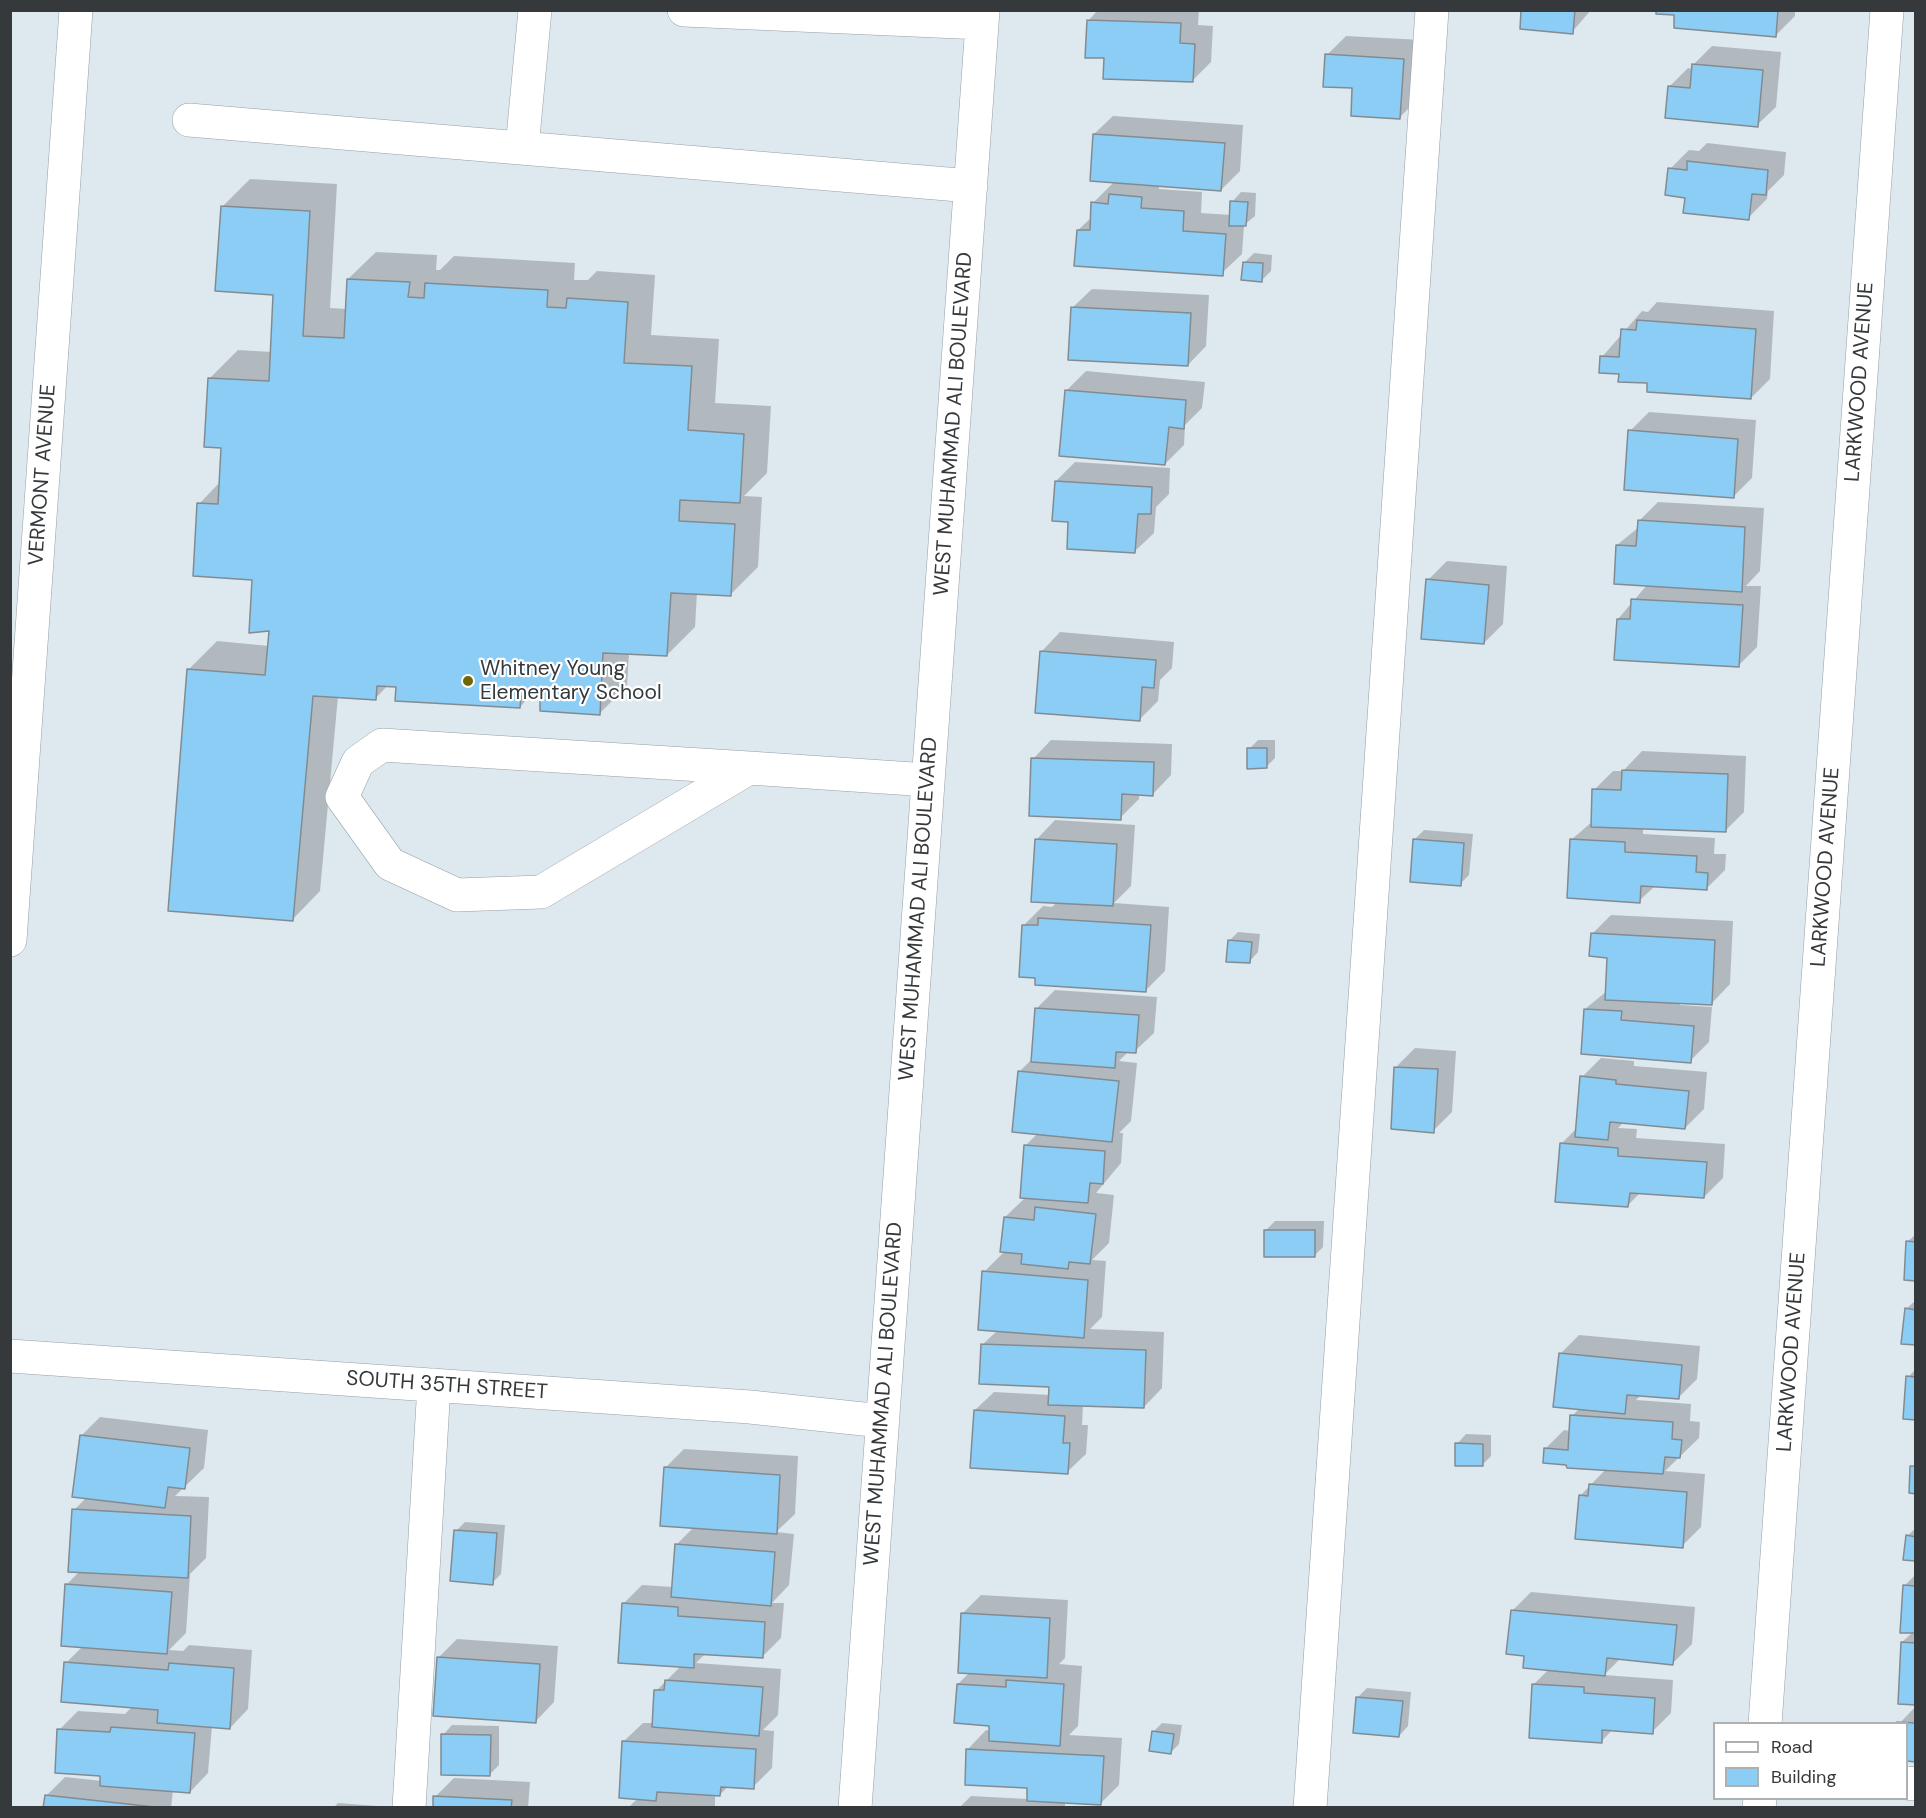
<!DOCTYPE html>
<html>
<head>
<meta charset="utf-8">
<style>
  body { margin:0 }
  #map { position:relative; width:1926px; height:1818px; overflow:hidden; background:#dee8ef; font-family:"DM Sans",sans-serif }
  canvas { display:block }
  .frame { position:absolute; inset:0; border:12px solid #35393b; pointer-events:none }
  .legend { position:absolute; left:1713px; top:1722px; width:195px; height:78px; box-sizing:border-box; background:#fff; border:2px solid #aeb0b1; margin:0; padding:8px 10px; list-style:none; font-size:18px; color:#35393b }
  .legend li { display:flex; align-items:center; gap:12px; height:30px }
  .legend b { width:30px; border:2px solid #aeb0b1 }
</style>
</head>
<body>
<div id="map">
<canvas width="1926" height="1818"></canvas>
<div class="frame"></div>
<ul class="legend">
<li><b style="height:8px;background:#fff"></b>Road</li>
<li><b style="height:16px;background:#8bcdf4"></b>Building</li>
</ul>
</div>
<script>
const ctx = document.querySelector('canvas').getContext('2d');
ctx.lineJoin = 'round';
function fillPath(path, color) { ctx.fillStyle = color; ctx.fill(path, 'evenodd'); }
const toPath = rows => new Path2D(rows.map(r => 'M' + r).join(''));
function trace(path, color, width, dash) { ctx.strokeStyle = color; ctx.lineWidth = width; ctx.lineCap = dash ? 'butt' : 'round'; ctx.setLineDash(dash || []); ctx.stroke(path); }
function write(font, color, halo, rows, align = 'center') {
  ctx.font = font + ' "DM Sans",sans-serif'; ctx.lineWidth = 4.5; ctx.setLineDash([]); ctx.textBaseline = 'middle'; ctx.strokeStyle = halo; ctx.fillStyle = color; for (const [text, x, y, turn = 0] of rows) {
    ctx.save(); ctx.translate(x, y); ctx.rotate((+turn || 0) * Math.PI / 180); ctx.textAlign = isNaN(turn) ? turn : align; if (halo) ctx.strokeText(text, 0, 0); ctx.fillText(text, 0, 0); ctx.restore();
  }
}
const shadow = toPath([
  [1098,10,1199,10,1198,25,1213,26,1211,62,1192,81,1106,57,1088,21],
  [1523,10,1591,10,1572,32],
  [1658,10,1795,10,1795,16,1776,35],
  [1346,36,1422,40,1418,99,1399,118,1354,87,1327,55],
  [1712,46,1781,52,1776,107,1757,125,1669,87,1688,68,1693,69,1693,65],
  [1113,116,1243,125,1240,171,1221,190,1159,185,1159,189,1202,192,1201,213,1231,215,1232,202,1241,192,1256,193,1255,216,1244,225,1242,254,1223,272,1078,230,1092,217,1093,203,1114,182,1094,134],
  [1707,143,1786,152,1784,175,1768,191,1767,199,1748,218,1686,196,1670,169,1689,150,1699,151],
  [250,179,337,184,330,308,347,309,348,279,376,252,437,255,436,270,440,270,454,256,575,263,574,280,588,280,597,271,655,275,651,335,719,339,715,403,771,406,767,473,744,496,762,497,758,567,730,595,697,593,695,627,667,655,629,653,627,686,599,714,542,696,531,695,520,707,398,686,388,685,376,698,338,696,320,891,293,919,189,669,217,641,269,646,270,629,254,578,199,504,220,482,222,447,210,378,238,350,272,352,275,294,222,207],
  [1254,253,1272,255,1271,271,1262,280,1245,262],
  [1092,289,1209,295,1206,346,1188,365,1073,307],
  [1657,302,1774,311,1770,379,1751,398,1649,382,1621,373,1602,357,1642,311,1648,312],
  [1086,371,1205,382,1202,408,1185,425,1184,445,1165,464,1067,390],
  [1649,412,1756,420,1752,478,1733,497,1630,431],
  [1075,462,1170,468,1169,494,1156,507,1154,533,1135,551,1070,521,1056,481],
  [1658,502,1764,508,1760,571,1746,586,1761,586,1757,647,1738,666,1618,619,1647,585,1617,545,1639,527,1639,521],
  [1447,561,1507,566,1503,624,1484,643,1428,580],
  [1060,632,1174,642,1172,668,1160,680,1158,701,1139,720,1042,651],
  [1051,740,1172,744,1171,775,1153,794,1139,794,1139,799,1120,818,1033,759],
  [1258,740,1275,740,1275,758,1266,767,1249,749],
  [1642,751,1746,756,1744,812,1725,831,1643,828,1643,834,1715,838,1714,854,1726,854,1725,870,1706,889,1655,886,1639,901,1571,840,1593,821,1594,790,1613,771,1623,771],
  [1055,820,1135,825,1131,886,1114,903,1169,907,1165,971,1146,990,1024,925,1043,906,1052,907,1057,902,1037,839],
  [1424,830,1473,834,1469,875,1460,884,1415,839],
  [1611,915,1733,921,1730,984,1712,1003,1680,1002,1680,1005,1712,1007,1709,1042,1690,1061,1585,1009,1607,991,1608,956,1592,934],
  [1238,932,1260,934,1258,952,1249,962,1229,941],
  [1055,990,1157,997,1154,1033,1135,1051,1129,1051,1119,1061,1137,1063,1131,1121,1119,1133,1123,1133,1121,1163,1096,1193,1114,1195,1109,1243,1092,1260,1106,1261,1102,1317,1090,1329,1164,1332,1162,1388,1144,1407,1083,1404,1082,1425,1088,1425,1086,1454,1067,1472,975,1410,994,1392,1050,1395,1050,1386,982,1345,998,1330,984,1272,1005,1251,1005,1217,1026,1197,1025,1146,1038,1133,1019,1072,1033,1058,1036,1009],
  [1415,1048,1456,1051,1452,1112,1433,1131,1396,1067],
  [1601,1058,1634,1061,1634,1066,1707,1072,1704,1109,1685,1128,1624,1122,1618,1128,1637,1129,1636,1138,1725,1144,1723,1178,1704,1197,1641,1192,1628,1205,1561,1144,1577,1128,1582,1077],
  [1275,1221,1324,1221,1323,1247,1314,1256,1266,1230],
  [1916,1234,1916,1279,1907,1242],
  [1916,1300,1916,1344,1906,1309],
  [1579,1335,1700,1346,1697,1379,1678,1398,1642,1394,1636,1400,1691,1404,1690,1421,1700,1422,1699,1438,1665,1471,1705,1474,1701,1527,1682,1546,1581,1495,1606,1469,1568,1464,1545,1449,1564,1430,1571,1431,1572,1416,1580,1408,1560,1354],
  [1916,1369,1916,1418,1908,1377],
  [100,1417,208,1430,204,1468,175,1496,209,1497,206,1558,190,1574,186,1633,169,1650,183,1651,189,1645,252,1650,248,1709,230,1728,212,1726,208,1773,190,1792,173,1790,171,1808,45,1808,46,1796,65,1777,102,1781,102,1775,59,1730,78,1711,125,1714,133,1706,66,1663,83,1646,67,1584,80,1571,74,1510,87,1497,81,1436],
  [1466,1434,1491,1435,1491,1456,1482,1465,1457,1444],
  [684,1449,798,1456,795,1514,776,1532,794,1534,789,1585,772,1603,784,1603,781,1638,762,1657,706,1653,696,1663,781,1669,778,1715,763,1730,774,1731,772,1768,753,1787,729,1786,719,1795,715,1795,715,1808,628,1808,638,1798,624,1741,643,1723,653,1723,656,1691,682,1665,623,1604,642,1585,673,1587,677,1544,694,1527,665,1468],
  [465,1522,505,1525,501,1574,492,1583,456,1531],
  [1916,1528,1916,1560,1907,1536],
  [1916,1574,1916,1704,1902,1642,1913,1632,1904,1586],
  [1531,1592,1695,1607,1692,1644,1673,1663,1621,1658,1604,1675,1673,1680,1671,1713,1652,1732,1613,1729,1601,1742,1534,1684,1549,1669,1525,1654,1512,1611],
  [981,1595,1068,1600,1065,1658,1059,1664,1082,1666,1078,1726,1069,1735,1122,1738,1119,1785,1100,1804,1065,1802,1065,1808,959,1808,971,1796,1028,1799,1029,1787,968,1749,986,1730,991,1731,991,1725,958,1684,970,1672,962,1614],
  [457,1639,558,1646,554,1702,536,1721,438,1658],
  [1367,1688,1411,1692,1408,1726,1399,1736,1358,1697],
  [1916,1706,1916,1761,1906,1724,1899,1724],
  [1162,1723,1182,1725,1179,1744,1170,1753,1153,1732],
  [452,1725,499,1726,499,1765,490,1774,443,1735],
  [454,1778,530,1782,528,1808,434,1808,435,1797],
  [338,1803,377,1806,377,1808,333,1808]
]);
const building = toPath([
  [1521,10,1575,10,1573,34,1520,29,1521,10],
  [1656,10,1778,10,1776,37,1674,28,1674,15,1656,14,1656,10],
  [1087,20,1181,23,1180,43,1195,44,1193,82,1103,79,1104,58,1085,58,1087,20],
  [1325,54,1404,59,1400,119,1351,116,1352,88,1323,87,1325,54],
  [1692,64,1763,70,1758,127,1665,118,1668,86,1690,88,1692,64],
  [1093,134,1225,143,1221,191,1090,181,1093,134],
  [1687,161,1768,170,1766,195,1752,194,1749,220,1683,213,1685,198,1665,195,1668,168,1687,170,1687,161],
  [1109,194,1142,197,1141,208,1184,211,1183,231,1226,234,1223,276,1074,266,1077,230,1090,230,1091,202,1108,204,1109,194],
  [1230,201,1248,202,1246,226,1229,226,1230,201],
  [221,206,310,211,303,336,344,338,347,279,410,282,408,297,424,298,425,283,548,290,547,307,566,308,567,298,628,302,624,363,692,366,688,430,744,434,740,503,680,500,679,521,735,524,731,596,671,593,667,656,603,653,600,715,540,711,540,697,521,696,520,708,395,701,396,687,377,686,376,700,313,696,293,921,168,911,187,669,265,675,269,631,249,633,252,580,193,576,197,503,218,504,221,448,204,447,208,378,269,381,273,295,215,291,221,206],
  [1243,262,1263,263,1262,282,1241,280,1243,262],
  [1071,307,1191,313,1188,366,1068,360,1071,307],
  [1637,320,1756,329,1751,399,1647,392,1647,383,1618,382,1619,374,1599,373,1600,356,1619,357,1621,329,1636,330,1637,320],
  [1065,390,1186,400,1184,429,1169,427,1165,465,1059,456,1065,390],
  [1628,430,1738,439,1734,498,1624,490,1628,430],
  [1055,481,1152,487,1151,514,1138,514,1135,553,1067,549,1068,522,1052,521,1055,481],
  [1638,520,1745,527,1742,592,1614,584,1616,545,1636,546,1638,520],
  [1426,579,1489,585,1484,644,1421,639,1426,579],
  [1631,599,1743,605,1739,667,1614,660,1617,619,1630,619,1631,599],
  [1040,651,1156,660,1154,688,1142,687,1140,721,1035,713,1040,651],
  [1247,748,1267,748,1267,768,1247,769,1247,748],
  [1031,758,1154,762,1153,796,1122,794,1121,820,1029,816,1031,758],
  [1622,770,1728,774,1726,832,1591,827,1592,789,1621,790,1622,770],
  [1035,839,1117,844,1113,906,1031,902,1035,839],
  [1413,839,1464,843,1461,886,1410,882,1413,839],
  [1570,839,1625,842,1625,852,1697,856,1696,872,1708,873,1707,890,1641,886,1640,903,1567,898,1570,839],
  [1038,918,1151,925,1146,992,1035,985,1035,978,1019,977,1022,925,1038,925,1038,918],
  [1591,933,1715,940,1712,1005,1605,1000,1607,958,1589,956,1591,933],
  [1228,940,1252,942,1250,963,1226,962,1228,940],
  [1035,1008,1139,1015,1136,1053,1116,1052,1115,1068,1031,1062,1035,1008],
  [1584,1009,1622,1011,1621,1020,1694,1026,1691,1063,1581,1054,1584,1009],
  [1394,1067,1438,1069,1434,1133,1391,1129,1394,1067],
  [1018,1071,1119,1081,1112,1142,1012,1132,1018,1071],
  [1580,1076,1616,1080,1616,1084,1689,1091,1685,1129,1610,1122,1608,1140,1575,1137,1580,1076],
  [1560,1143,1618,1148,1618,1156,1707,1162,1704,1198,1630,1193,1628,1207,1555,1202,1560,1143],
  [1024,1145,1105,1151,1103,1184,1090,1183,1088,1203,1020,1198,1024,1145],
  [1035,1207,1096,1214,1090,1264,1069,1262,1068,1269,1021,1264,1022,1254,1000,1252,1004,1217,1034,1220,1035,1207],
  [1264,1230,1315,1230,1315,1257,1264,1257,1264,1230],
  [1906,1241,1916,1242,1916,1281,1904,1280,1906,1241],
  [982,1271,1088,1280,1084,1338,978,1330,982,1271],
  [1905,1308,1916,1310,1916,1345,1901,1344,1905,1308],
  [981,1344,1146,1350,1144,1408,1048,1405,1049,1387,979,1384,981,1344],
  [1559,1353,1682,1365,1679,1399,1627,1395,1625,1414,1553,1407,1559,1353],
  [1906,1376,1916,1377,1916,1420,1903,1419,1906,1376],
  [974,1410,1065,1416,1063,1443,1070,1443,1068,1474,970,1468,974,1410],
  [1570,1415,1673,1422,1672,1439,1682,1440,1680,1458,1665,1457,1663,1474,1567,1468,1566,1465,1543,1463,1544,1448,1568,1450,1570,1415],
  [80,1435,190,1448,185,1489,168,1487,165,1508,72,1497,80,1435],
  [1455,1443,1483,1444,1483,1466,1455,1466,1455,1443],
  [1910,1466,1916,1466,1916,1494,1909,1493,1910,1466],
  [664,1467,780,1475,777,1534,660,1526,664,1467],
  [1589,1484,1687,1492,1683,1548,1575,1539,1579,1495,1588,1496,1589,1484],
  [72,1509,191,1516,188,1578,68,1572,72,1509],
  [454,1530,497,1533,493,1585,450,1581,454,1530],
  [1906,1535,1916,1537,1916,1561,1903,1560,1906,1535],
  [675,1544,775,1552,771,1606,671,1597,675,1544],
  [65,1584,172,1592,167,1654,61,1646,65,1584],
  [1903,1585,1916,1586,1916,1633,1900,1633,1903,1585],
  [622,1603,678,1607,678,1616,765,1622,763,1658,694,1654,694,1668,618,1663,622,1603],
  [1511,1610,1677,1625,1673,1665,1607,1658,1605,1676,1523,1668,1524,1656,1506,1654,1511,1610],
  [961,1613,1050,1618,1047,1678,958,1673,961,1613],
  [1901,1642,1916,1643,1916,1705,1898,1704,1901,1642],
  [437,1657,540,1664,536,1723,433,1716,437,1657],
  [64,1662,168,1670,169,1663,234,1668,230,1729,157,1723,158,1710,61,1702,64,1662],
  [665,1680,763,1687,759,1736,652,1727,654,1690,664,1690,665,1680],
  [1006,1680,1064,1684,1060,1746,989,1741,989,1726,954,1723,957,1684,1006,1687,1006,1680],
  [1532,1684,1584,1687,1584,1693,1655,1698,1653,1734,1602,1730,1602,1743,1529,1738,1532,1684],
  [1356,1697,1403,1701,1399,1737,1353,1733,1356,1697],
  [1897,1722,1916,1723,1916,1762,1906,1761,1906,1724,1897,1722],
  [111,1727,195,1733,190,1793,100,1786,100,1776,55,1773,57,1729,110,1732,111,1727],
  [1152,1731,1174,1734,1171,1754,1149,1751,1152,1731],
  [441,1734,491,1735,490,1776,441,1775,441,1734],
  [622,1741,756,1749,754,1789,721,1787,720,1796,657,1792,656,1801,619,1798,622,1741],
  [966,1749,1104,1756,1101,1805,1027,1801,1027,1788,965,1785,966,1749],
  [45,1795,155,1807,43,1808,45,1795],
  [433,1796,512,1800,511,1808,433,1808,433,1796]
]);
const minor = toPath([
  [684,10,982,23],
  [189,120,971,186],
  [522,148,535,10],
  [749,768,541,892,457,895,390,864,342,797,358,762,382,745,749,768,928,780],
  [10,940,76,10],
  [10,1356,750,1407,882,1421],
  [1765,1724,1887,10],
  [1906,1783,1916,1784],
  [409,1808,434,1385],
  [855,1808,983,10],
  [1310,1808,1432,10],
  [1759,1808,1760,1798]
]);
const markers = [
  [468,681,6,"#6f6800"]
];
const streetNames = [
  ["LARKWOOD AVENUE",1860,382,-86],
  ["WEST MUHAMMAD ALI BOULEVARD",954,424,-86],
  ["VERMONT AVENUE",43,475,-86],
  ["LARKWOOD AVENUE",1826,867,-86],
  ["WEST MUHAMMAD ALI BOULEVARD",919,909,-86],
  ["LARKWOOD AVENUE",1792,1352,-86],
  ["SOUTH 35TH STREET",447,1386,4],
  ["WEST MUHAMMAD ALI BOULEVARD",884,1394,-86]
];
const poiNames = [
  ["Whitney Young",480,669],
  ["Elementary School",480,693]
];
fillPath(shadow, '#0003');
fillPath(building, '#8bcdf4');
trace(building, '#828b91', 1.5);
trace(minor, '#969fa5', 34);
trace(minor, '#fff', 33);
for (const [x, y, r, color] of markers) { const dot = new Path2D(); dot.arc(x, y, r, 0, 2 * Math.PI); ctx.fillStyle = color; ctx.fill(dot); trace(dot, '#fff', 2); }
write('21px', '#35393b', '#fff', streetNames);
write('21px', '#35393b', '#fff', poiNames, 'left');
</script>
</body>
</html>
